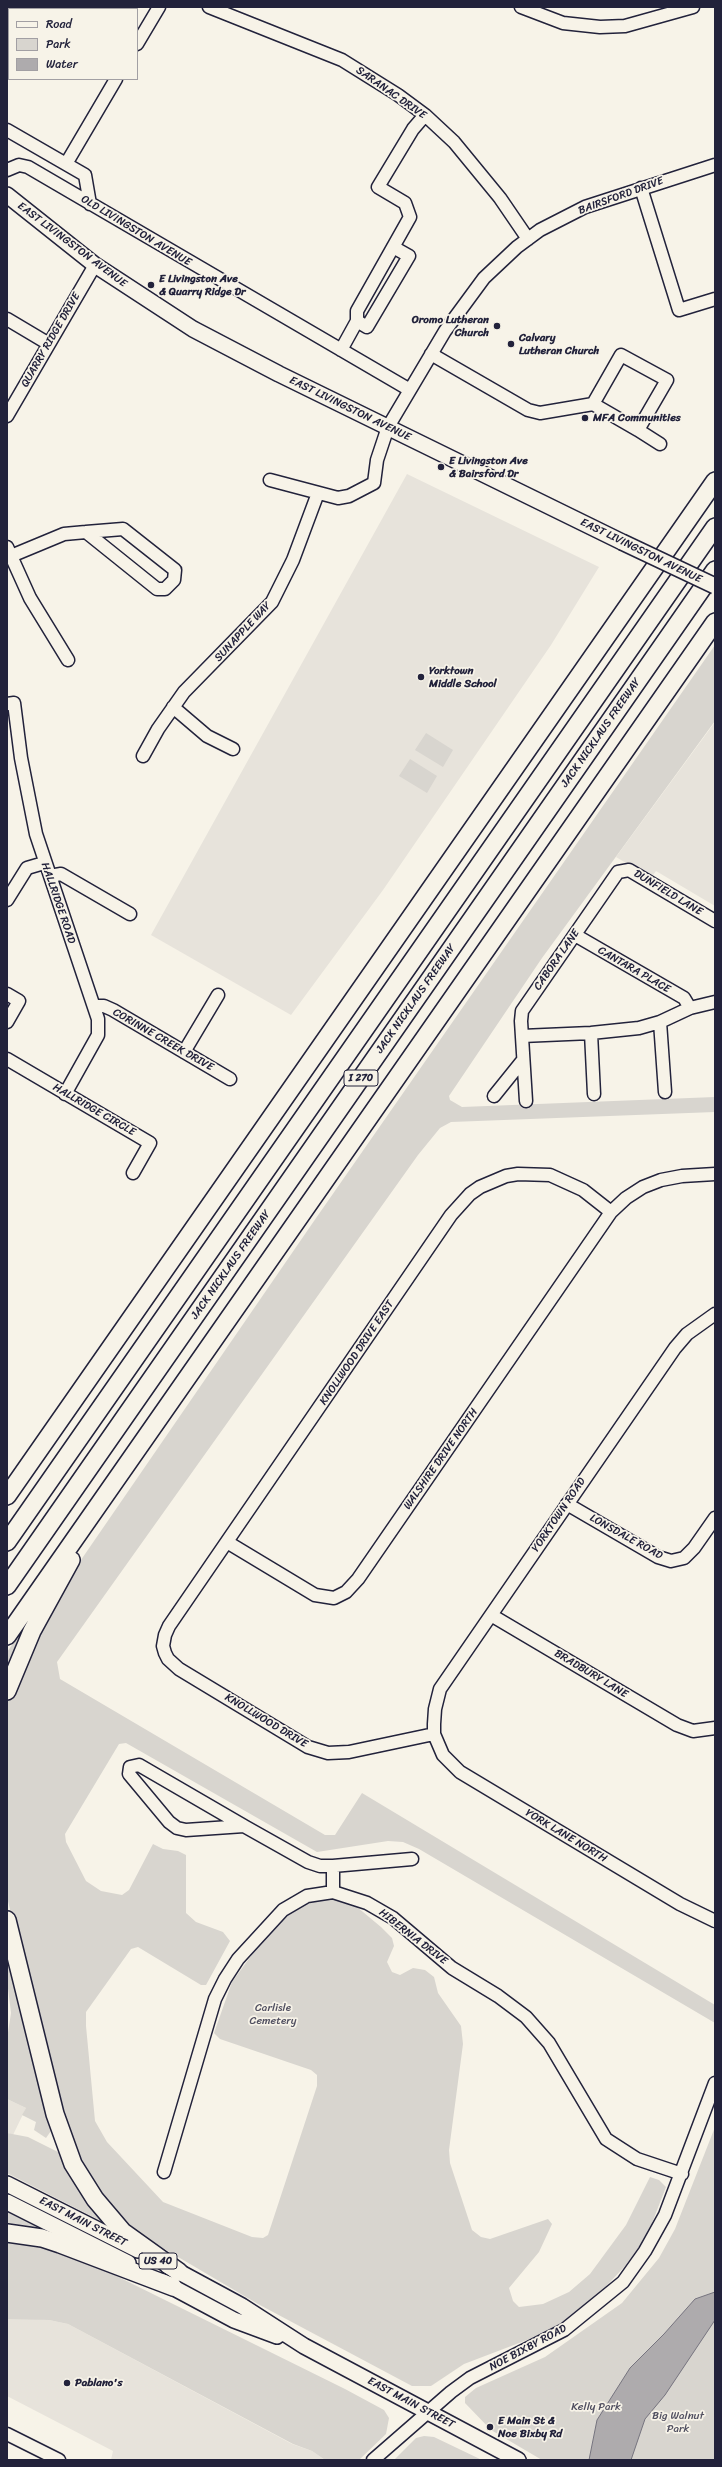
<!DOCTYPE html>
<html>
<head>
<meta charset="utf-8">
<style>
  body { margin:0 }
  #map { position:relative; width:722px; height:2467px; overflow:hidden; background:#f7f3e8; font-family:Sriracha,sans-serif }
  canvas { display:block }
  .frame { position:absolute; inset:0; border:8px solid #22223b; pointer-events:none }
  .legend { position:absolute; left:8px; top:8px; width:130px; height:72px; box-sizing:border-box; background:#f7f3e8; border:1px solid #a29fa3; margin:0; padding:5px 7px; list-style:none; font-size:12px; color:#22223b }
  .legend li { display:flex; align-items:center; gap:8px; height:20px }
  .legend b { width:20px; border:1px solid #a29fa3 }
</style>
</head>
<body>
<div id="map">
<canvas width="722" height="2467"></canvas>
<div class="frame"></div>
<ul class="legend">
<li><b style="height:5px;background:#f7f3e8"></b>Road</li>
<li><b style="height:11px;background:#d8d5cf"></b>Park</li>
<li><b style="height:11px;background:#aeabad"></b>Water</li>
</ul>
</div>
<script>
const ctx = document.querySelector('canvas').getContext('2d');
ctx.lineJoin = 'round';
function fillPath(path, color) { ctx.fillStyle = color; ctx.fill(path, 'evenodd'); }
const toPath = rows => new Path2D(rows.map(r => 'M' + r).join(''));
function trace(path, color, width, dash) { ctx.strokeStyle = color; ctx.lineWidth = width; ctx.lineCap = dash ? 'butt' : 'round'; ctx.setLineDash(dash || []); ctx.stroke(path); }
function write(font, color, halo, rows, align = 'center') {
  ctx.font = font + ' Sriracha,sans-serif'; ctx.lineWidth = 3.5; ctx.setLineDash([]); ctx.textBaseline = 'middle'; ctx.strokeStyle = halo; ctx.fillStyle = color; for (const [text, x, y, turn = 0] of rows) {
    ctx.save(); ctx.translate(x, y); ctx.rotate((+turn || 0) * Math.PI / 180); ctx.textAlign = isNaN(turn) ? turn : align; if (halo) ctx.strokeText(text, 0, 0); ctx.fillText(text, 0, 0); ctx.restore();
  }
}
const built = toPath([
  [407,474,599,567,551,645,383,890,291,1015,151,935],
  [715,722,715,906,656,871,651,878,616,857],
  [7,2099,26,2108,13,2135,7,2133],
  [11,2317,49,2320,68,2324,292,2444,312,2451,325,2460,111,2460,113,2451,7,2396,7,2319]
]);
const green = toPath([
  [715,645,715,721,542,958,449,1096,450,1100,462,1107,715,1097,715,1112,451,1122,440,1128,418,1155,57,1662,60,1679,325,1835,335,1835,362,1793,715,2005,715,2023,419,1849,403,1842,388,1841,317,1852,126,1743,119,1744,65,1834,66,1842,86,1881,101,1891,122,1895,129,1890,153,1844,163,1849,178,1851,186,1855,186,1913,196,1922,223,1932,230,1941,206,1985,201,1985,138,1947,131,1949,86,2012,86,2026,95,2121,107,2142,163,2202,252,2237,263,2238,268,2235,317,2086,317,2075,311,2070,220,2039,214,2033,232,1982,270,1930,298,1904,315,1899,340,1900,357,1907,381,1927,392,1938,394,1946,387,1962,392,1972,400,1975,413,1968,425,1970,434,1977,438,1993,461,2026,463,2044,449,2150,450,2163,472,2230,481,2237,490,2239,548,2219,552,2224,539,2252,509,2288,513,2301,519,2307,543,2304,569,2292,590,2274,626,2225,650,2177,659,2180,666,2187,652,2223,639,2247,625,2266,598,2295,564,2322,548,2332,464,2364,431,2386,412,2386,258,2304,139,2234,122,2221,83,2173,60,2114,7,1897,7,1691,61,1589,314,1221],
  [426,733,453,750,443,767,415,750],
  [410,759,437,776,427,793,399,776],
  [28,1622,29,1623,7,1664,7,1652],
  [7,1941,53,2128,46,2138,34,2130,36,2122,22,2115,26,2108,7,2099,7,2039,11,2013,7,1980],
  [715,2127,715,2460,542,2460,491,2430,465,2403,465,2397,476,2388,545,2357,622,2303,659,2258,675,2229],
  [7,2133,28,2137,62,2154,105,2223,7,2173],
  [7,2211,46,2231,7,2229],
  [7,2240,26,2241,78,2257,345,2389,384,2410,389,2418,386,2434,359,2460,325,2460,312,2451,293,2444,68,2324,49,2320,7,2319],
  [424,2436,434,2437,482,2460,394,2460,416,2438]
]);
const water = toPath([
  [715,2292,715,2320,665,2395,645,2419,631,2460,589,2460,597,2420,630,2368,664,2334,695,2299,715,2292]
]);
const minor = toPath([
  [209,7,342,60,398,95,425,115,454,142,500,198,528,239],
  [521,7,563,23,600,27,625,26,693,7],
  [7,17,9,13],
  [137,44,159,7],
  [7,130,85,175,90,204],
  [66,164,116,79],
  [7,170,19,165,28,167,410,390],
  [641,188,679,310,715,299],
  [7,319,49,344],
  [357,321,367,327,409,256,393,247],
  [341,350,357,321,357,311,410,217,405,203,378,187,413,129,425,115],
  [431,354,528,410,540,413,593,404,638,430,667,380,621,355,593,404],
  [7,416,95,265],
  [638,430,660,444],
  [270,480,338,498,349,496,374,483,377,460,388,427,445,331,484,278,517,247,540,230,585,207,715,165],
  [7,547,30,598,68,660],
  [11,556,64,534,86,532,123,529,175,570,174,580,165,589,157,589,86,532],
  [7,704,14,703,21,758,36,834,98,1019,98,1035,65,1094],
  [173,707,207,736,233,749],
  [143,756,158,729,184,692,272,602,293,560,318,493],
  [50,876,61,874,130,914],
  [7,900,27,868,44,863],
  [575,935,684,998,690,1008],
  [7,994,19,1001,7,1022],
  [94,1006,104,1006,113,1010,230,1079],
  [660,1022,665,1092],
  [591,1033,594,1094],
  [522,1036,591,1033,639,1028,660,1022,690,1008,715,1002],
  [184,1052,218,995],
  [7,1059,150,1143,133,1173],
  [494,1096,523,1060],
  [526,1101,521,1021,522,1011,618,872,629,870,715,921],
  [715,1314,687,1334,675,1348,491,1615,440,1689,435,1709,434,1724,434,1734,443,1755,460,1772,680,1904,715,1921],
  [567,1504,658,1557,671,1561,684,1558,694,1548,715,1518],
  [227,1542,315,1595,334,1598,346,1592,358,1579,611,1212,626,1198,643,1187,661,1180,682,1176,715,1174],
  [491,1615,677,1725,693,1731,715,1728],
  [434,1734,349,1752,328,1753,308,1747,179,1669,168,1659,165,1653,163,1646,165,1635,169,1626,451,1215,470,1194,480,1187,506,1176,518,1174,550,1175,583,1190,611,1212],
  [244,1826,139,1765,130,1767,129,1774,169,1822,177,1828,186,1830,244,1826,308,1862,320,1866,333,1866,333,1892],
  [333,1866,412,1859],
  [164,2172,215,1999,225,1979,238,1959,283,1910,307,1896,333,1892,367,1903,393,1918,452,1968,498,1996,526,2017,549,2043,606,2139,637,2159,682,2174],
  [7,2434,59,2460],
  [373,2460,451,2392,470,2378,564,2330,623,2282,645,2251,665,2215,715,2083]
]);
const major = toPath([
  [7,195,95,265,193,329,279,374,622,542],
  [7,2184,138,2250],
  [7,2202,128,2263],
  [168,2266,242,2306,304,2346,518,2460],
  [163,2282,234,2320,277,2336]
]);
const highway = toPath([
  [7,1496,715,481],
  [7,1542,715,527],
  [7,1586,715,570],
  [7,1636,715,622],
  [7,1691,32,1631,71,1560],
  [7,1920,55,2114,73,2164,95,2199,123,2232,179,2272],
  [7,2233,42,2238,60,2244,173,2287]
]);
const majorBridge = toPath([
  [622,542,715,586]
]);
const markers = [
  [151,285,4,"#22223b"],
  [497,326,4,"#22223b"],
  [511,344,4,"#22223b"],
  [585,418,4,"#22223b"],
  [441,467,4,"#22223b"],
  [421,677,4,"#22223b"],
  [67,2383,4,"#22223b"],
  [490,2427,4,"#22223b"]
];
const shields = [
  [361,1078,34],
  [158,2261,38]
];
const shieldNames = [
  ["I 270",361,1078],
  ["US 40",158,2261]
];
const streetNames = [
  ["SARANAC DRIVE",391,93,35],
  ["BAIRSFORD DRIVE",621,196,-20],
  ["OLD LIVINGSTON AVENUE",136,231,31],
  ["EAST LIVINGSTON AVENUE",72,245,37],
  ["QUARRY RIDGE DRIVE",51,340,-60],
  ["EAST LIVINGSTON AVENUE",350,409,26],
  ["EAST LIVINGSTON AVENUE",641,551,26],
  ["SUNAPPLE WAY",243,632,-47],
  ["JACK NICKLAUS FREEWAY",601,733,-55],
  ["DUNFIELD LANE",668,893,31],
  ["HALLRIDGE ROAD",58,903,71],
  ["CABORA LANE",557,960,-55],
  ["CANTARA PLACE",634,970,30],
  ["JACK NICKLAUS FREEWAY",416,999,-55],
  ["CORINNE CREEK DRIVE",163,1040,30],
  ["HALLRIDGE CIRCLE",94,1110,30],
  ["JACK NICKLAUS FREEWAY",231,1265,-55],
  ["KNOLLWOOD DRIVE EAST",357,1353,-56],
  ["WALSHIRE DRIVE NORTH",441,1459,-55],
  ["YORKTOWN ROAD",559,1515,-56],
  ["LONSDALE ROAD",626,1537,29],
  ["BRADBURY LANE",591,1674,31],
  ["KNOLLWOOD DRIVE",266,1721,31],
  ["YORK LANE NORTH",566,1836,31],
  ["HIBERNIA DRIVE",413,1937,38],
  ["EAST MAIN STREET",83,2222,27],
  ["NOE BIXBY ROAD",528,2348,-28],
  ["EAST MAIN STREET",411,2403,28]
];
const poiNames = [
  ["E Livingston Ave",159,279],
  ["& Quarry Ridge Dr",159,292],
  ["Oromo Lutheran",489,320,"right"],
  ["Church",489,333,"right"],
  ["Calvary",519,338],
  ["Lutheran Church",519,351],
  ["MFA Communities",593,418],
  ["E Livingston Ave",449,461],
  ["& Bairsford Dr",449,474],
  ["Yorktown",429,671],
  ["Middle School",429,684],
  ["Pablano's",75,2383],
  ["E Main St &",498,2421],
  ["Noe Bixby Rd",498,2434]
];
const parkNames = [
  ["Carlisle",273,2008],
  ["Cemetery",273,2021],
  ["Kelly Park",596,2407],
  ["Big Walnut",678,2416],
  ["Park",678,2429]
];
fillPath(built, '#e7e3db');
fillPath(green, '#d8d5cf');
fillPath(water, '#aeabad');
trace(water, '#76747f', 1);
trace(minor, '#22223b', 15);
trace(major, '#22223b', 18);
trace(highway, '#22223b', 20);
trace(minor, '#f7f3e8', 12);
trace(major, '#f7f3e8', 15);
trace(highway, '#f7f3e8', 17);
trace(majorBridge, '#22223b', 18, []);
trace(majorBridge, '#f7f3e8', 15);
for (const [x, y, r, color] of markers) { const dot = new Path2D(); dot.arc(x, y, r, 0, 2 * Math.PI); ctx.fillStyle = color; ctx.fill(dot); trace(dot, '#f7f3e8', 1.5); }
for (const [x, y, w] of shields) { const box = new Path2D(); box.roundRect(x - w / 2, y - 8, w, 16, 3); ctx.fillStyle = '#f7f3e8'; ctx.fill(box); trace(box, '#22223b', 1); }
write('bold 10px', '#22223b', null, shieldNames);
write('11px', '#22223b', '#f7f3e8', streetNames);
write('bold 11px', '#22223b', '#f7f3e8', poiNames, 'left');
write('11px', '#504f60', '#f7f3e8', parkNames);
</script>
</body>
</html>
